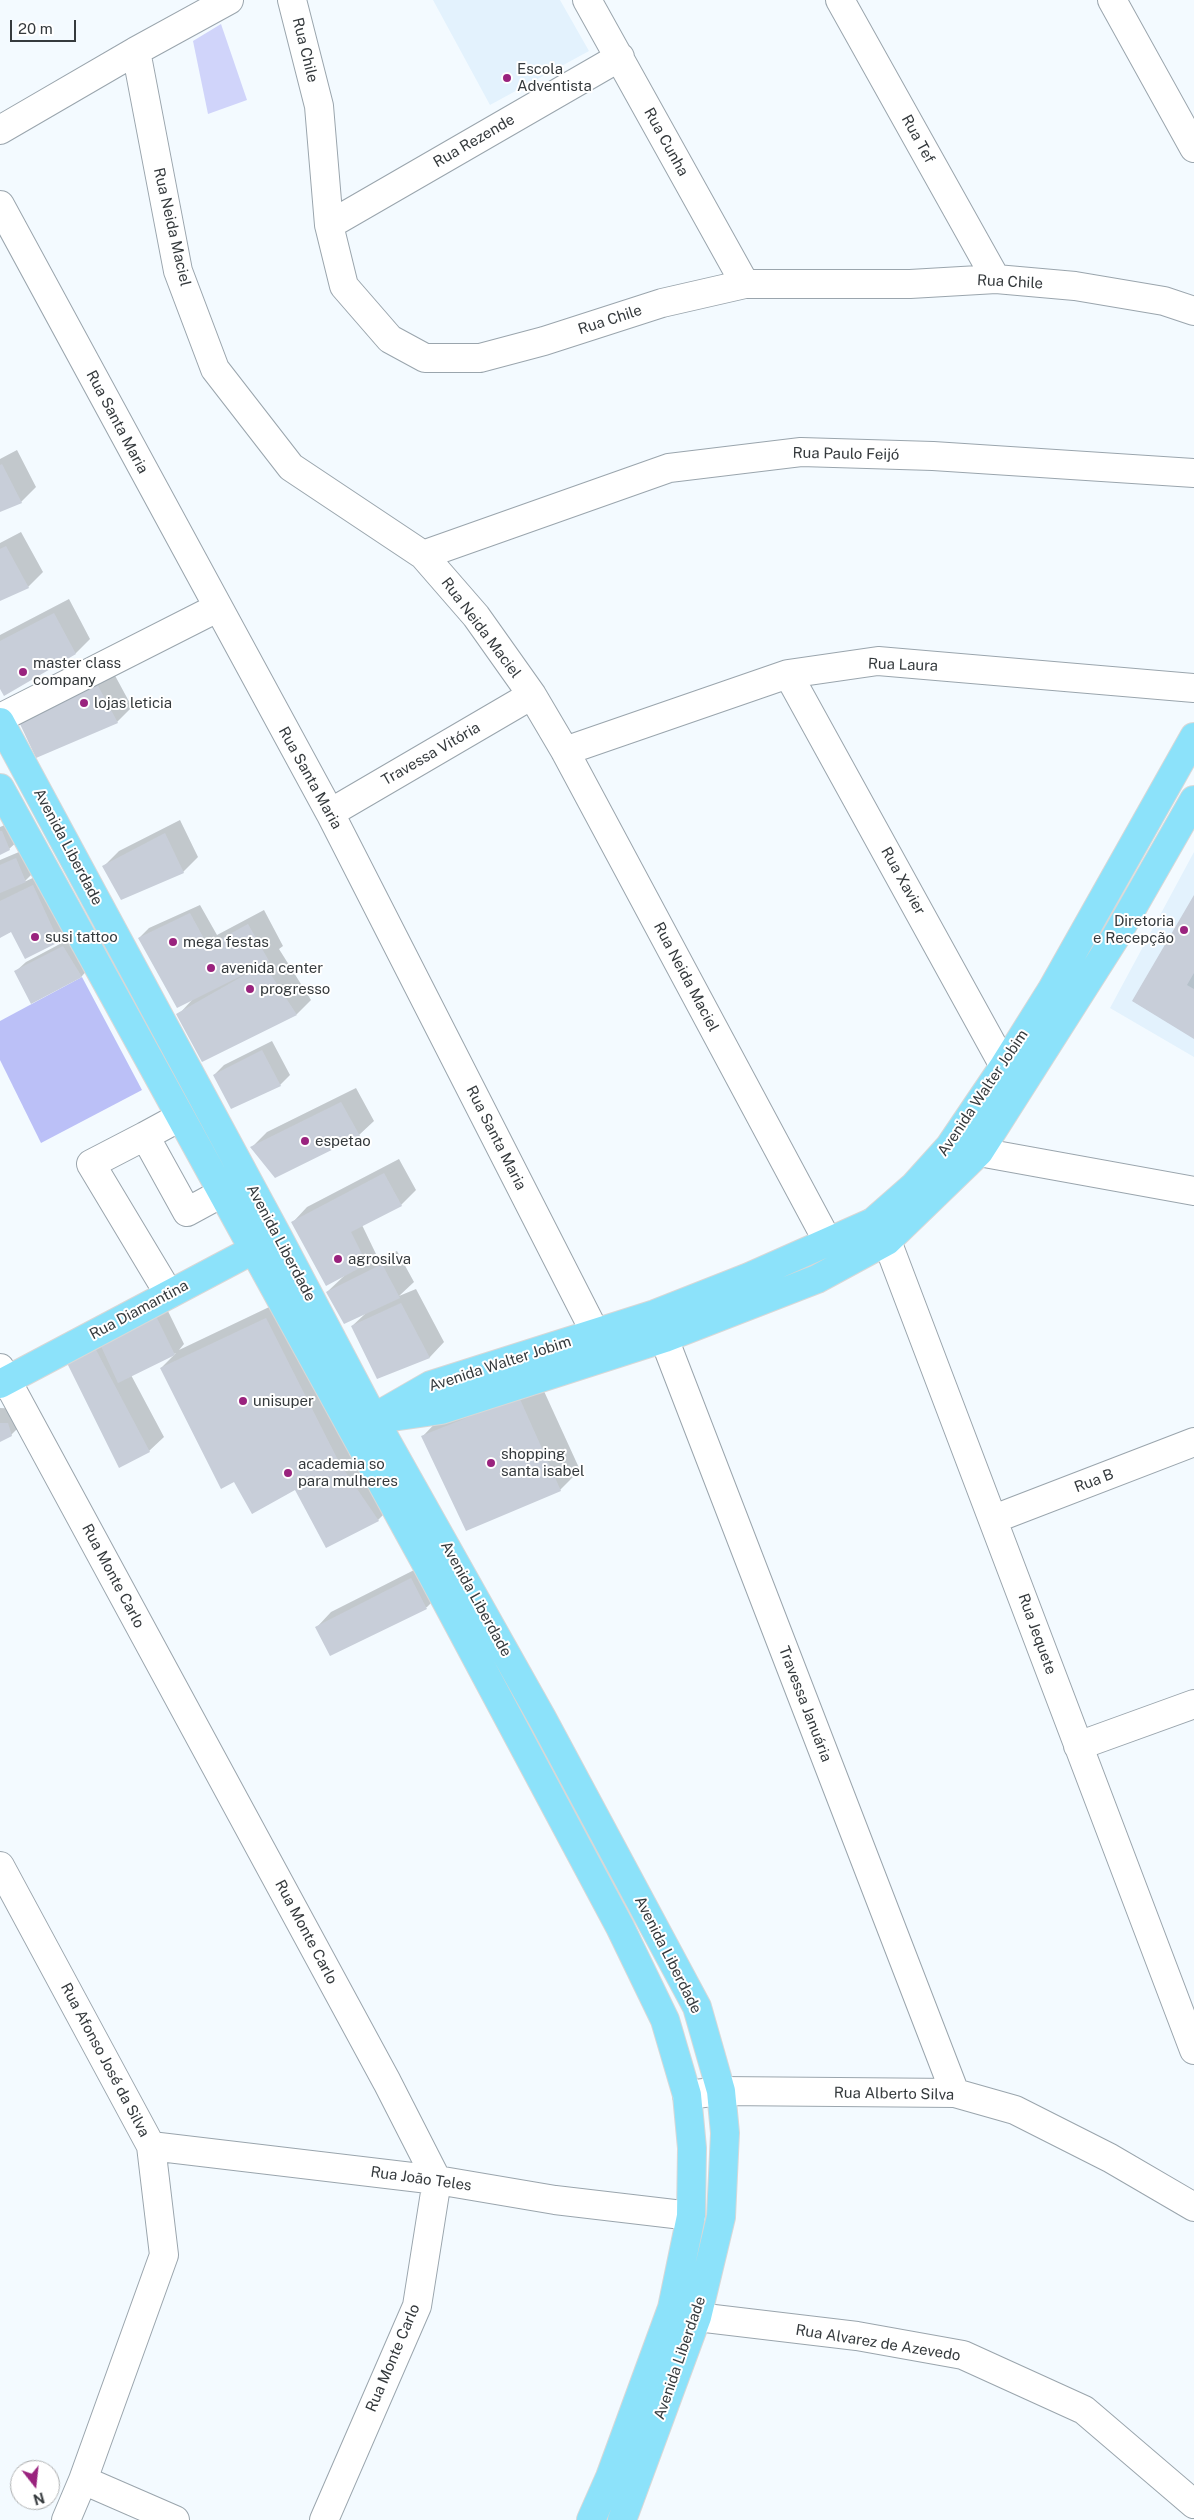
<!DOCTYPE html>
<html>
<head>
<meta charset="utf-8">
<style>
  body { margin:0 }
  #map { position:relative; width:1194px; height:2520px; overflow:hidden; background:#f3faff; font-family:"Public Sans",sans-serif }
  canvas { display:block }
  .north { position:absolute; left:10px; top:2460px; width:50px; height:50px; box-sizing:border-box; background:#fff; border:1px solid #aeb0b1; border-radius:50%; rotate:164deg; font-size:14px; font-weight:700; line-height:20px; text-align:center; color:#353a3d }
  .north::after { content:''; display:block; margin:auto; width:18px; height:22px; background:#9a237e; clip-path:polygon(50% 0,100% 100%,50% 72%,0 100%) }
  .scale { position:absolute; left:10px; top:20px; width:66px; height:22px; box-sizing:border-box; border:2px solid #353a3d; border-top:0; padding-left:6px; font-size:15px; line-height:18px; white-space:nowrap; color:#353a3d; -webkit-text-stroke:4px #fff; paint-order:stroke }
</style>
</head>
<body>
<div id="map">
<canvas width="1194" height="2520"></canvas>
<div class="north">N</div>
<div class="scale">20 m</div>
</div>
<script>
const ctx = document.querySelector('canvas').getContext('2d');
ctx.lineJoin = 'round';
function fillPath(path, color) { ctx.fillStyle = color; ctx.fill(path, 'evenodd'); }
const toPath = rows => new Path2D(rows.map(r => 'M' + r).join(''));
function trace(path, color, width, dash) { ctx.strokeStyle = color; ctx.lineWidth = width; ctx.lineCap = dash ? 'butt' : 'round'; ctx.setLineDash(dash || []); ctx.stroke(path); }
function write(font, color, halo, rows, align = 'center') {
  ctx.font = font + ' "Public Sans",sans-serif'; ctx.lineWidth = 4; ctx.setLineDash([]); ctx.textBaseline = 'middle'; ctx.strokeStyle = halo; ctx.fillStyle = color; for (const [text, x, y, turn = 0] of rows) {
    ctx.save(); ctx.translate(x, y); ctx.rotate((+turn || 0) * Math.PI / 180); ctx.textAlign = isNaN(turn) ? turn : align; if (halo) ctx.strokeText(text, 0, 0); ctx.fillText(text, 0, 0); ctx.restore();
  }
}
const built = toPath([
  [433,0,560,0,589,51,490,105],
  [1194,852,1194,1057,1110,1008]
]);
const green = toPath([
  [221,24,247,100,208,114,193,41]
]);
const forest = toPath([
  [82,977,142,1090,41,1143,0,1060,0,1021]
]);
const shadow = toPath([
  [17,450,36,487,21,502,0,511,0,459],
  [21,532,43,572,28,587,0,599,0,543],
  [69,599,90,639,76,653,0,687,0,635],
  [112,670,132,707,117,722,21,724,36,709],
  [180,820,198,857,183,872,104,866,119,851],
  [12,822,19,840,9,849,0,854,0,827],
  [26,849,35,871,24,882,48,871,68,931,58,941,12,931,0,937,0,860],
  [1194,897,1194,1038,1133,1001],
  [200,905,217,935,264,910,283,946,279,949,311,1000,297,1014,178,1015,193,999,139,938,149,928],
  [73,937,91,966,82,976,32,1002,16,971,26,962],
  [272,1041,290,1075,280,1085,214,1075,224,1065],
  [356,1088,374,1121,359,1135,252,1147,267,1132],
  [399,1159,416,1190,401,1205,362,1225,376,1254,362,1267,397,1251,414,1282,399,1296,416,1289,444,1342,430,1357,378,1377,352,1326,365,1314,327,1292,344,1276,293,1222,307,1207],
  [286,1299,354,1449,349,1454,388,1510,378,1520,296,1490,161,1368,176,1353,131,1375,164,1437,149,1451,67,1362,166,1307,184,1344,179,1350],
  [538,1378,580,1470,560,1490,423,1436,442,1416],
  [0,1408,23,1409,26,1420,11,1435,0,1440],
  [426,1564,441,1593,427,1607,330,1654,317,1627,331,1612]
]);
const building = toPath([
  [2,464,22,503,0,512,0,465],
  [6,546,29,588,0,601,0,549],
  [54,613,76,654,4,696,0,689,0,641],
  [97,684,118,723,36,758,20,724],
  [0,831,2,831,10,850,0,855],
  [165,833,184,873,121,900,102,866],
  [16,858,26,882,0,893,0,865],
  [33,885,59,942,25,959,11,932,0,938,0,901],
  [1194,895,1194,973,1187,985,1194,989,1194,1039,1132,1001],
  [190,913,208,946,248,924,269,961,264,964,297,1015,202,1062,176,1014,257,968,177,1008,138,938],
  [63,946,82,977,31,1004,14,971],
  [262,1050,281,1086,231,1109,213,1075],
  [341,1102,360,1136,275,1178,250,1147],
  [384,1173,402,1206,351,1232,367,1264,326,1286,291,1222],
  [382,1264,400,1298,344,1324,326,1292],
  [401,1303,430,1358,377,1379,351,1326],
  [156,1316,175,1355,118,1383,101,1346],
  [266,1318,340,1464,379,1521,326,1548,295,1490,252,1514,234,1482,221,1489,160,1368],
  [95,1348,150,1452,119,1468,66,1361],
  [519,1397,561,1491,466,1531,421,1436],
  [0,1423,8,1423,12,1436,0,1442],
  [411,1578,427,1609,330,1656,315,1627]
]);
const minor = toPath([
  [292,0,319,106,329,225,344,286,390,339,425,358,480,358,544,341,662,303,745,284,910,284,996,279,1075,286,1164,301,1194,311],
  [587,0,745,284],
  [840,0,996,279],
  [1112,0,1194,148],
  [136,51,178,271,215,369,291,467,423,555,476,616,532,695,565,751,828,1242],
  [0,130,136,51,229,0],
  [0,205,330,813,606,1354],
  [329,225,620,57],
  [423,555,669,468,801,452,933,456,1194,473],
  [788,674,1004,1066,1023,1075],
  [0,718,217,608],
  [565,751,788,674,878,661,1194,688],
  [330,813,532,695],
  [180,1117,145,1136,187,1212,222,1193],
  [145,1136,91,1164,169,1294],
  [957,1148,1194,1191],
  [873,1222,887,1241,1194,2050],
  [655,1315,955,2093],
  [0,1368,387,2082,437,2180,417,2306,324,2520],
  [994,1519,1194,1442],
  [1078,1746,1194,1704],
  [0,1866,151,2146,164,2255,83,2480,66,2520],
  [687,2095,721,2091,955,2093,1015,2110,1110,2158,1194,2207],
  [151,2146,437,2180,555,2200,691,2216],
  [697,2317,857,2336,963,2355,1084,2410,1194,2504],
  [83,2480,175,2520]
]);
const major = toPath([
  [0,722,278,1237,374,1419,542,1718,697,2007,721,2091,725,2133,721,2217,697,2317,622,2520],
  [0,788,428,1567,620,1927,665,2020,687,2095,692,2148,691,2216,672,2308,610,2477,591,2520],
  [0,1384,268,1242],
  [385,1418,441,1410,665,1338,817,1279,887,1241,979,1152,1115,938,1194,800],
  [358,1427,431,1385,655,1314,749,1277,873,1222,914,1186,950,1146,1004,1066,1051,991,1194,737]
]);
const markers = [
  [507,78,5,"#9a237e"],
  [23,672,5,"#9a237e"],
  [84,703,5,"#9a237e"],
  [1184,930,5,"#9a237e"],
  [35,937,5,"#9a237e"],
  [173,942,5,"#9a237e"],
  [211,968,5,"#9a237e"],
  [250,989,5,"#9a237e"],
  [305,1141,5,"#9a237e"],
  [338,1259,5,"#9a237e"],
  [243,1401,5,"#9a237e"],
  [491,1463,5,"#9a237e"],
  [288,1473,5,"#9a237e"]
];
const streetNames = [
  ["Rua Chile",305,50,76],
  ["Rua Tef",918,139,61],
  ["Rua Rezende",474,141,-30],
  ["Rua Cunha",666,142,61],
  ["Rua Neida Maciel",172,227,77],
  ["Rua Chile",1010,282,3],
  ["Rua Chile",610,320,-18],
  ["Rua Santa Maria",117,422,62],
  ["Rua Paulo Feijó",846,454,1],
  ["Rua Neida Maciel",481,628,53],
  ["Rua Laura",903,665,2],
  ["Travessa Vitória",431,754,-30],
  ["Rua Santa Maria",310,778,61],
  ["Avenida Liberdade",68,847,62],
  ["Rua Xavier",903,881,61],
  ["Rua Neida Maciel",686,977,62],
  ["Avenida Walter Jobim",983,1093,-56],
  ["Rua Santa Maria",496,1138,63],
  ["Avenida Liberdade",281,1243,62],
  ["Rua Diamantina",139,1310,-28],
  ["Avenida Walter Jobim",500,1364,-18],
  ["Rua B",1094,1481,-21],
  ["Rua Monte Carlo",113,1576,62],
  ["Avenida Liberdade",476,1599,61],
  ["Rua Jequete",1037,1634,70],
  ["Travessa Januária",805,1704,69],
  ["Rua Monte Carlo",306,1932,62],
  ["Avenida Liberdade",668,1955,63],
  ["Rua Afonso José da Silva",105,2060,62],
  ["Rua Alberto Silva",894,2094,1],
  ["Rua João Teles",421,2179,8],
  ["Rua Alvarez de Azevedo",878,2343,9],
  ["Rua Monte Carlo",393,2358,-67],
  ["Avenida Liberdade",680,2358,-71]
];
const poiNames = [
  ["Escola",517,69],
  ["Adventista",517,86],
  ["master class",33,663],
  ["company",33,680],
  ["lojas leticia",94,703],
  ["Diretoria",1174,921,"right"],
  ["e Recepção",1174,938,"right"],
  ["susi tattoo",45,937],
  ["mega festas",183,942],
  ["avenida center",221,968],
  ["progresso",260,989],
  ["espetao",315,1141],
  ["agrosilva",348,1259],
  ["unisuper",253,1401],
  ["shopping",501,1454],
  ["santa isabel",501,1471],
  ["academia so",298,1464],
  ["para mulheres",298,1481]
];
fillPath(built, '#e3f2fd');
fillPath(green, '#d0d4fa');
fillPath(forest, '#bbc0f7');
fillPath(shadow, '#0003');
fillPath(building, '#c8ced9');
trace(minor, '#9aa5ad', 30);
trace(major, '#d7d8d8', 30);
trace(minor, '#fff', 28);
trace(major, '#8ce2fa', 28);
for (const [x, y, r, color] of markers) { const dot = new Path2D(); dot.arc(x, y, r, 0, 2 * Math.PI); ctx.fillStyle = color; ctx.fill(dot); trace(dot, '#fff', 2); }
write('15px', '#353a3d', '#fff', streetNames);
write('15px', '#353a3d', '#fff', poiNames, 'left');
</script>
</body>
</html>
